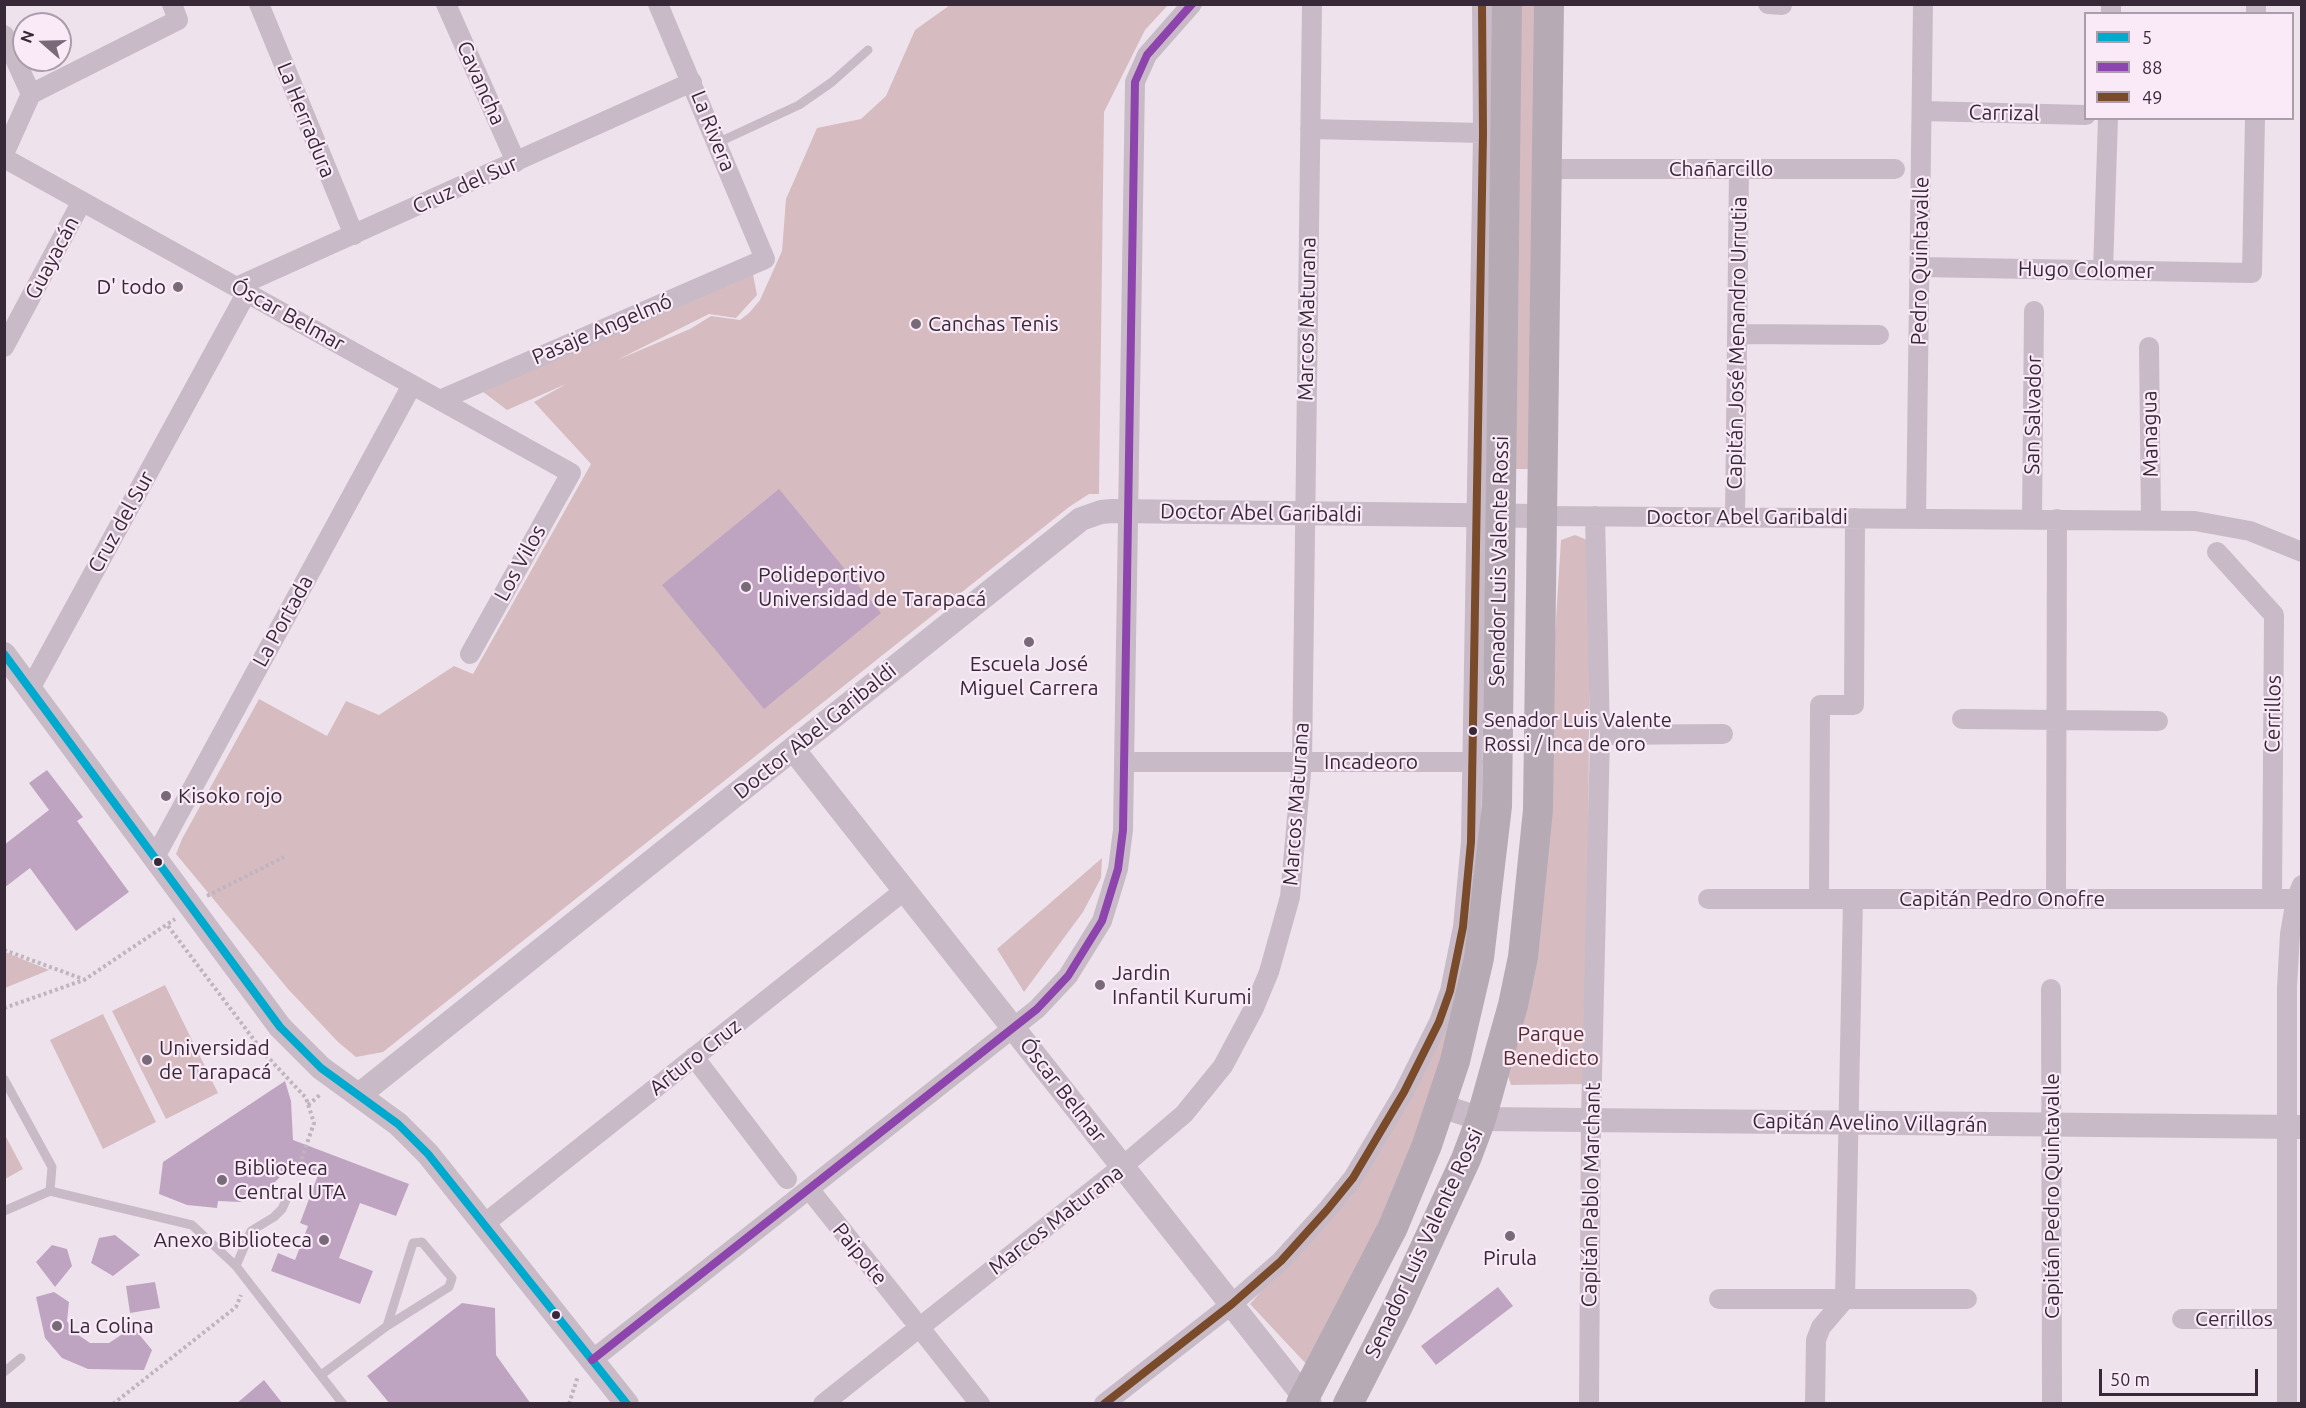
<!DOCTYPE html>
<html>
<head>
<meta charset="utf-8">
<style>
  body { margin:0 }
  #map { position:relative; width:2306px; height:1408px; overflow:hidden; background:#eee3ec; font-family:Ubuntu,sans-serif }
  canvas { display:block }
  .frame { position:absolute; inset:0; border:6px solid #382939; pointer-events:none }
  .legend { position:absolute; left:2084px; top:12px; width:210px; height:108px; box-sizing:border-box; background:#faeaf8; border:2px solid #ac9dac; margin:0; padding:8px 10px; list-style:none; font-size:18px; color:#382939 }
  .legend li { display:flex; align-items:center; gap:12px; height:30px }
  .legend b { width:30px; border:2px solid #ac9dac }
  .north { position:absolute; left:12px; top:12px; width:60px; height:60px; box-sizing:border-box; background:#faeaf8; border:2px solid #ac9dac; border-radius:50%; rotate:290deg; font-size:16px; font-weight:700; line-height:24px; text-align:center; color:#382939 }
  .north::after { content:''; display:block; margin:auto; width:21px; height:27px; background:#786a78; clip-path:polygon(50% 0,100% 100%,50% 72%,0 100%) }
  .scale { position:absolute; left:2099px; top:1369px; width:159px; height:27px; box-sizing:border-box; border:3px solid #382939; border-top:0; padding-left:8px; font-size:18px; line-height:21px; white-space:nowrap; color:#382939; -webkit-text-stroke:4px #faeaf8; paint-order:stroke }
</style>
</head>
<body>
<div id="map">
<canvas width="2306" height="1408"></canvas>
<div class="frame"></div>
<ul class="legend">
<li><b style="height:8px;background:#00a9ce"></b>5</li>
<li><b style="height:8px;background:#8e44ad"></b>88</li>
<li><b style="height:8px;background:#7a4b2a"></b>49</li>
</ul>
<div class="north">N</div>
<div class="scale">50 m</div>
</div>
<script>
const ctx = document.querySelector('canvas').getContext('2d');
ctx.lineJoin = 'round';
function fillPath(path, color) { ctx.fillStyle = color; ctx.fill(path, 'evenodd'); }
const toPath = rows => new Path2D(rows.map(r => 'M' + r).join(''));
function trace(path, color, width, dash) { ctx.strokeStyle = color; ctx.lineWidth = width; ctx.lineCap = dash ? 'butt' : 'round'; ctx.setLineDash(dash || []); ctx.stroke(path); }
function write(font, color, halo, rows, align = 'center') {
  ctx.font = font + ' Ubuntu,sans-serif'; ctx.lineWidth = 4.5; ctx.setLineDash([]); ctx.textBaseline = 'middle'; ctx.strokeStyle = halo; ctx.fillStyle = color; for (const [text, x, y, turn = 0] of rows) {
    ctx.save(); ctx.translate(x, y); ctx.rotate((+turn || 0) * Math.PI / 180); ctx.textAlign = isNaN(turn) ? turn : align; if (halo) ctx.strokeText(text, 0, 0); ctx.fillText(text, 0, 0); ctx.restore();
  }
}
const green = toPath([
  [950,5,1168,5,1145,30,1104,112,1099,494,1089,494,1069,507,383,1052,356,1057,338,1042,288,989,176,854,182,839,259,699,327,736,346,701,379,715,454,666,473,674,591,464,534,402,566,384,507,410,478,388,753,274,757,295,736,318,709,314,617,360,690,329,711,316,740,320,749,313,760,300,782,251,786,199,817,128,861,119,886,96,915,30],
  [1519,5,1540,5,1534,469,1513,469],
  [1575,535,1590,541,1587,1084,1511,1085,1508,1076,1541,855,1561,540],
  [1102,858,1101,878,1083,912,1024,992,997,949],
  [5,952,49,970,5,988],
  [165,985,218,1093,166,1119,112,1011],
  [103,1014,156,1122,103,1149,50,1040],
  [1450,1018,1454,1032,1398,1191,1308,1366,1250,1304,1360,1179],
  [4,1133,23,1169,5,1179,4,1179]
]);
const building = toPath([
  [779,489,881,613,764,709,662,585],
  [47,770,83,817,77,821,129,892,76,931,30,868,4,888,4,845,49,810,29,783],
  [285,1081,291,1101,293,1140,409,1184,396,1216,360,1203,339,1258,373,1271,360,1304,271,1271,278,1253,295,1260,308,1226,300,1223,318,1175,289,1164,281,1176,267,1190,240,1202,218,1201,217,1208,187,1205,159,1194,163,1162],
  [115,1235,140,1255,113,1276,91,1263,99,1238],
  [52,1245,67,1249,72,1266,55,1287,36,1262],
  [155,1282,160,1308,130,1313,126,1286],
  [1498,1287,1513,1306,1436,1365,1421,1346],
  [54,1292,69,1302,67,1321,77,1334,90,1343,109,1343,133,1327,152,1350,144,1370,88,1369,62,1358,45,1338,36,1297],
  [462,1303,495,1308,496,1355,531,1404,390,1404,367,1376],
  [264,1380,283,1404,236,1404]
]);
const path = toPath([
  [207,896,284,857],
  [168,926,264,1053,306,1098,314,1123,295,1178],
  [4,950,83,979],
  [4,1008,84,980,175,919],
  [308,1105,321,1094],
  [113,1404,236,1307,241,1295],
  [569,1404,578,1376]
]);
const service = toPath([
  [717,143,799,105,832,82,868,50],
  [4,1079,52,1167,50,1191,4,1211],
  [50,1191,192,1225,236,1266,343,1404],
  [236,1266,251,1231,274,1217,282,1209,290,1191],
  [4,1372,21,1358],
  [321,1375,387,1326,449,1287,452,1278,422,1242,413,1243,387,1326]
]);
const minor = toPath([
  [259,4,354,235],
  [446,4,516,162],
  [1768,4,1782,5],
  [2111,14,2111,4],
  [2256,14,2256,4],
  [4,35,31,94,4,154],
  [31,94,178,20,172,4],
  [1922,111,2086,115],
  [1310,129,1483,133],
  [4,158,571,473,470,654],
  [1547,169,1895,169],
  [1920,267,2252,273,2255,118],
  [2103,270,2108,118],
  [236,287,692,82],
  [1737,334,1879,335],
  [4,347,82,201],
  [2149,347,2151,520],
  [440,400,765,259,658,4],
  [1541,516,2195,521,2250,531,2302,552],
  [1735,517,1739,169],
  [1916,518,1923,4],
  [2032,519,2034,311],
  [2217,552,2274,615,2272,899],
  [30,689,247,292],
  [1962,719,2158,721],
  [1600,735,1723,734],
  [1126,762,1473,762],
  [155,857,412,385],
  [1708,899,2296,899],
  [1819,899,1820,705,1854,705,1855,518],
  [2056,899,2057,519],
  [2051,989,2052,1404],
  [694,1057,787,1179],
  [809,1189,912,1318],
  [484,1224,905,890],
  [1719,1299,1967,1299],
  [2182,1319,2286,1319],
  [920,1328,980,1404],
  [592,1360,1037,1009,1068,976,1102,921,1118,869,1123,830,1135,82,1147,55,1192,4],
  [823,1404,1123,1166,1184,1114,1223,1066,1254,1008,1269,972,1290,897,1302,762,1312,4],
  [1104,1404,1232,1304,1281,1261,1327,1210,1353,1178,1404,1092,1439,1022,1450,991,1463,927,1471,842,1483,133,1482,4],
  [1589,1404,1591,1120,1600,735,1595,516],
  [1815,1404,1816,1340,1821,1327,1845,1299,1853,899],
  [2287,1404,2287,987,2290,934,2296,899,2302,885]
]);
const tertiary = toPath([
  [4,654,280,1027,321,1068,398,1124,428,1154,627,1404],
  [793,749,1310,1404],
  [359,1095,1081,519,1101,512,1113,511,1541,516],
  [1441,1106,1481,1119,2302,1127]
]);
const primary = toPath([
  [1301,1404,1393,1227,1427,1145,1455,1061,1479,958,1497,806,1507,4],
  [1348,1404,1398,1306,1466,1159,1481,1119,1513,1005,1523,957,1538,810,1549,4]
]);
const bus1 = toPath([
  [4,654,280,1027,321,1068,398,1124,428,1154,627,1404]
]);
const bus2 = toPath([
  [592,1360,1037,1009,1068,976,1102,921,1118,869,1123,830,1135,82,1147,55,1192,4]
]);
const bus3 = toPath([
  [1104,1404,1232,1304,1281,1261,1327,1210,1353,1178,1404,1092,1439,1022,1450,991,1463,927,1471,842,1483,133,1482,4]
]);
const markers = [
  [178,287,6,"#786a78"],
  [916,324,6,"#786a78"],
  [746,587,6,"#786a78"],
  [1029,642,6,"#786a78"],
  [1473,731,5,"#382939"],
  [166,796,6,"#786a78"],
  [158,862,5,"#382939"],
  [1100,985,6,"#786a78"],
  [147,1060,6,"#786a78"],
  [222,1180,6,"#786a78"],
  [1510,1236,6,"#786a78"],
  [324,1240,6,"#786a78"],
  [556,1315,5,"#382939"],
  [57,1326,6,"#786a78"]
];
const busNames = [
  ["Senador Luis Valente",1484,720],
  ["Rossi / Inca de oro",1484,744]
];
const streetNames = [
  ["Cavancha",481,83,66],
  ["Carrizal",2004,113,1],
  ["La Herradura",306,120,68],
  ["La Rivera",713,131,68],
  ["Chañarcillo",1721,169],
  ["Cruz del Sur",465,185,-24],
  ["Guayacán",52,258,-62],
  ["Pedro Quintavalle",1920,261,-89],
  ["Hugo Colomer",2086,270,1],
  ["Óscar Belmar",288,315,29],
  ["Marcos Maturana",1307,319,-89],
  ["Pasaje Angelmó",602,329,-23],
  ["Capitán José Menandro Urrutia",1737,343,-89],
  ["San Salvador",2033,415,-89],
  ["Managua",2150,434,-91],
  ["Doctor Abel Garibaldi",1261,513,1],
  ["Doctor Abel Garibaldi",1747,517],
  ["Cruz del Sur",121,522,-61],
  ["Senador Luis Valente Rossi",1499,561,-89],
  ["Los Vilos",520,563,-61],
  ["La Portada",283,621,-61],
  ["Cerrillos",2273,714,-89],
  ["Doctor Abel Garibaldi",815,731,-39],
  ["Incadeoro",1371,762],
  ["Marcos Maturana",1296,804,-86],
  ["Capitán Pedro Onofre",2002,899],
  ["Arturo Cruz",695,1057,-38],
  ["Óscar Belmar",1063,1090,52],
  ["Capitán Avelino Villagrán",1870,1123,1],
  ["Capitán Pablo Marchant",1591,1195,-89],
  ["Capitán Pedro Quintavalle",2052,1196,-90],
  ["Marcos Maturana",1056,1220,-38],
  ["Senador Luis Valente Rossi",1424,1243,-65],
  ["Paipote",860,1254,51],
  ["Cerrillos",2234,1319]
];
const poiNames = [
  ["D' todo",166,287,"right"],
  ["Canchas Tenis",928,324],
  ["Polideportivo",758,575],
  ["Universidad de Tarapacá",758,599],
  ["Escuela José",1029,664,"center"],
  ["Miguel Carrera",1029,688,"center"],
  ["Kisoko rojo",178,796],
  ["Jardin",1112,973],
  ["Infantil Kurumi",1112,997],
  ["Universidad",159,1048],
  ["de Tarapacá",159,1072],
  ["Biblioteca",234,1168],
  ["Central UTA",234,1192],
  ["Anexo Biblioteca",312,1240,"right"],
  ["Pirula",1510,1258,"center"],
  ["La Colina",69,1326]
];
const parkNames = [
  ["Parque",1551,1034],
  ["Benedicto",1551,1058]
];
fillPath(green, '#d6bcc1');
fillPath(building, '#bfa4c1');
trace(path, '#c0b4bf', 4, [3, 3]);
trace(service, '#c8bbc7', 9);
trace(minor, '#c8bbc7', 20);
trace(tertiary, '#c8bbc7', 24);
trace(primary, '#b6aab5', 30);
trace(bus1, '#00a9ce', 8);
trace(bus2, '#8e44ad', 8);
trace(bus3, '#7a4b2a', 8);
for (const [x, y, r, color] of markers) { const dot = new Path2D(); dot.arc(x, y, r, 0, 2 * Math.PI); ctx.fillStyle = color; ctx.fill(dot); trace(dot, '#faeaf8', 2); }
write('20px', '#382939', '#faeaf8', busNames, 'left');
write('21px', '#382939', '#faeaf8', streetNames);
write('21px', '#382939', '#faeaf8', poiNames, 'left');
write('21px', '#582c2c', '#faeaf8', parkNames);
</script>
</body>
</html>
